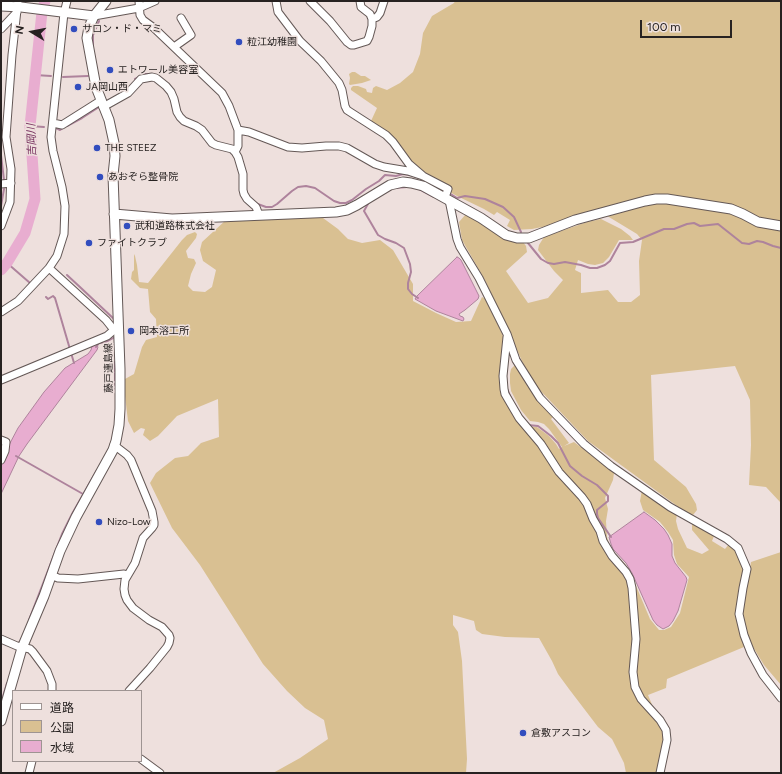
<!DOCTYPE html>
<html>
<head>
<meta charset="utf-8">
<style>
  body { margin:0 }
  #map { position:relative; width:782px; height:774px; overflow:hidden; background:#eee0dd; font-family:Figtree,"Noto Sans JP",sans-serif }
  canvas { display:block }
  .frame { position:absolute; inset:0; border:2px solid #272221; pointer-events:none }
  .legend { position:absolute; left:12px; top:690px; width:130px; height:72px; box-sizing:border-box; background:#eee0dd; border:1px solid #9e9492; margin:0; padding:5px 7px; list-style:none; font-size:12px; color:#272221 }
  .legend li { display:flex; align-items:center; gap:8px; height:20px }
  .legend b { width:20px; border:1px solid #9e9492 }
  .north { position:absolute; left:12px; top:12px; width:40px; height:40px; -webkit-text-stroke:3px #eee0dd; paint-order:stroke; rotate:280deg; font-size:11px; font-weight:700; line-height:16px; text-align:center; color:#272221 }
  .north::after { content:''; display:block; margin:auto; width:14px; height:18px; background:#272221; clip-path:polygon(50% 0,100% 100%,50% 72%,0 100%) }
  .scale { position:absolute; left:640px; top:20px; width:92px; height:18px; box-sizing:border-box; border:2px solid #272221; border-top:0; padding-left:5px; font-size:12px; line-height:14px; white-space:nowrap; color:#272221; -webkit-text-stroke:3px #eee0dd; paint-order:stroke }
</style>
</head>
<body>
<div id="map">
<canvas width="782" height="774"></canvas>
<div class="frame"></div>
<ul class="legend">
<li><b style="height:5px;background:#fff"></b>道路</li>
<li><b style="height:11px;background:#d9c092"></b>公園</li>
<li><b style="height:11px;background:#e8add0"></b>水域</li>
</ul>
<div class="north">N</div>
<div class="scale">100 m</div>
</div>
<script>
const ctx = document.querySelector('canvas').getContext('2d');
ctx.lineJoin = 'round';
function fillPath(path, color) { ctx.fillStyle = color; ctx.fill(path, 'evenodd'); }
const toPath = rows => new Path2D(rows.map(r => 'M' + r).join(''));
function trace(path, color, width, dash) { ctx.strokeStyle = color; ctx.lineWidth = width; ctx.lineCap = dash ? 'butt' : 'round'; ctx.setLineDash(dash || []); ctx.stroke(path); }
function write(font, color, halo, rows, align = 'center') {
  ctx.font = font + ' Figtree,"Noto Sans JP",sans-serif'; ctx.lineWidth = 3; ctx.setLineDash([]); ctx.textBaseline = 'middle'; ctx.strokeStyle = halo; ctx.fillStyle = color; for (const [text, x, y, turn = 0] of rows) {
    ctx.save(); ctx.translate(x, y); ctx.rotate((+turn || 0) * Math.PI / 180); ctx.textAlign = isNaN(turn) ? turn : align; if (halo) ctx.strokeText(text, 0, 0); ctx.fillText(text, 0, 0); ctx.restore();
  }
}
const green = toPath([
  [455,1,781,1,781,510,780,508,780,502,766,487,749,485,751,445,750,400,735,366,651,375,654,460,686,487,696,504,697,510,693,515,684,511,588,441,537,387,522,361,486,282,462,240,459,222,466,214,523,242,526,246,527,252,506,271,528,303,548,298,563,280,554,271,538,250,539,245,544,237,587,222,601,219,621,229,630,236,633,240,619,240,609,257,603,263,595,265,588,264,578,260,575,270,581,273,581,293,608,290,618,302,631,302,640,295,639,261,642,240,637,234,599,211,547,226,532,229,514,230,507,226,510,220,497,212,494,215,484,209,457,196,408,169,408,159,371,121,377,108,351,90,351,88,353,86,358,86,366,89,367,92,372,93,373,88,376,86,387,90,400,83,413,72,420,54,423,33,432,16,454,3],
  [352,72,355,72,361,76,365,76,371,80,362,83,350,85,349,84,350,78,349,74],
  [287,217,323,218,338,229,348,239,362,243,380,240,393,250,413,284,413,301,436,313,456,322,471,321,482,297,486,299,503,336,500,389,526,426,537,427,549,436,556,444,559,449,562,447,549,429,544,424,538,422,530,421,521,410,511,391,510,383,510,374,511,369,515,365,528,387,553,417,551,419,569,443,564,446,574,442,605,465,614,473,613,480,605,498,608,509,606,521,607,537,611,550,625,564,631,574,650,619,659,630,664,630,671,627,680,613,689,577,677,564,674,555,673,540,668,532,660,522,643,510,640,501,642,490,677,514,676,521,678,529,687,548,702,554,709,550,692,530,692,523,714,536,712,541,725,549,729,544,736,550,744,569,739,588,736,615,744,647,667,679,666,688,648,695,661,726,665,740,657,773,626,773,624,763,612,739,598,727,569,689,558,674,552,661,539,638,505,637,482,634,476,630,474,621,453,615,453,625,458,632,462,661,467,759,466,773,273,773,300,758,328,739,324,720,305,708,287,691,263,664,200,565,172,528,150,483,156,473,175,458,188,456,201,443,219,437,218,399,177,416,158,436,150,441,143,435,145,429,141,428,134,433,128,421,125,396,125,379,134,374,142,347,146,340,157,337,156,319,150,312,148,289,140,288,131,279,132,272,134,270,134,254,135,256,137,265,139,282,148,283,182,240,187,235,195,232,197,234,196,238,186,251,188,258,194,259,196,263,191,274,188,286,193,291,205,292,212,287,216,270,203,261,200,250,202,242,226,220],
  [781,552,781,685,764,665,750,642,744,622,743,611,751,562]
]);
const water = toPath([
  [457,257,459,258,461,260,479,296,478,299,465,310,459,314,460,316,463,317,464,319,463,321,436,311,415,299,417,296,457,257],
  [96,344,98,347,97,350,27,444,19,456,1,494,1,466,8,450,9,445,18,428,44,392,65,368,88,354,91,350,92,346,96,344],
  [644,512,655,520,664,529,668,535,672,544,672,556,675,563,686,577,687,580,678,611,673,621,669,626,663,629,657,625,653,620,632,573,626,563,613,549,611,544,609,537,644,512]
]);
const stream = toPath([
  [93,48,93,35,99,21],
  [35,75,51,76],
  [63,77,88,76],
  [135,79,145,74,151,74],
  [30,126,44,127],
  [67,126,82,118,99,107],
  [56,128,60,130,63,128],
  [1,155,4,180],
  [427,182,445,191],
  [395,188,407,187],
  [419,189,434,197],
  [449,193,457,198,465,196,485,199,503,207,514,217,521,232],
  [369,202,364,211,378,235,385,239,396,243,404,248,410,264,411,272,408,283,408,289,412,294,418,298],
  [255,203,266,207,272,207,277,204,292,191,298,187,306,186,315,188,334,201,340,203,346,203,352,200,366,189,379,181,385,175,396,176,403,174,410,175],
  [1,206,4,189],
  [528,243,541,259,548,263,554,264,565,262,581,265,590,268,597,268,605,265,610,261,620,243,633,242,664,229,674,229,687,224,694,223,700,226,718,224,742,243,749,244,757,241,763,242,773,246,781,248],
  [7,263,30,283],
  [67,275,81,288,114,319,114,324],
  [46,297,48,299,53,296,55,298,74,363],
  [96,347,99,343,106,342,115,337],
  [115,362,115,379,116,394],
  [507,389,511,398],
  [528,425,538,426,551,436,558,443,570,466,582,476,597,485,608,496,608,501,597,510,597,514,598,518,611,537],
  [16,456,83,494],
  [29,620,62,534,72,514,97,470],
  [1,703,7,683]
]);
const river = toPath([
  [1,270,7,263,25,233,35,199,30,126,42,12,45,1]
]);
const street = toPath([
  [139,1,140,15,143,20,154,28,222,93,229,106,238,130,238,146,235,152],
  [276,1,278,12,300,41,321,61,339,83,342,90,345,106,347,110,386,135,393,142,409,164,423,176],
  [310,1,330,21,347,42,351,45,354,45,367,41,369,37,372,26,372,19,370,14,361,7,360,1],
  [94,16,139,8,155,1],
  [372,19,377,17,380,13,384,1],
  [1,29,17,12],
  [174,47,191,35,181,18],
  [103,107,128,93,141,79,152,77,156,78,166,86,171,92,174,99,177,112,180,117,184,121,196,126,202,130,212,143,216,145,232,149,235,152,238,157,243,174,243,190,244,194,247,199,256,207,259,215],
  [53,123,62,125,100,101],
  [238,130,249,132,288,147,302,148,326,146,339,146,347,148,375,164,384,167,408,171,423,176,448,189,445,197],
  [1,184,11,183],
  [449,200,457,239,460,247,479,278,507,334,516,360,540,398,584,444,611,466,670,507,727,539,738,548,747,569,743,588,739,614,744,635,751,653,763,675,781,698],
  [1,226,10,202,11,169,6,137,12,55,18,1],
  [49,268,106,320,114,330],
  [1,312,18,301,49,268,57,256,64,234,65,206,62,187,53,151,51,137,64,13,67,1],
  [507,337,503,376,504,389,505,394,519,418,541,444,559,472,582,497,587,504,593,519,600,531,603,541,612,556,626,572,630,579,632,588,636,639,633,672,635,687,641,699,660,720,666,730,667,740,660,773],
  [1,380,107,336,114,330,119,329],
  [1,440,6,442,5,451,1,460],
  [114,445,127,455,131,460,152,511,154,522,154,525,152,528,143,538,135,563,125,580,124,589,125,595,127,600,133,608,149,620,162,627,169,635,170,638,169,643,167,647,150,668,129,691],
  [51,575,58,578,78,579,124,574,127,575],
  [1,639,17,646,30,649,33,652,47,671,52,684,52,691],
  [141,759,160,773],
  [29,773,32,761]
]);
const secondary = toPath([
  [1,6,21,7,94,16],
  [114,214,172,219,336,212,347,210,357,205,390,185,403,182,411,183,423,186,481,218,506,235,517,238,529,238,575,220,645,201,656,199,667,199,731,209,743,214,758,222,781,226],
  [1,721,9,693,22,648,44,596,60,551,76,517,113,450,116,441,119,425,120,409,120,369,113,175,115,156,114,143,109,120,96,87,87,38,89,27,94,16,106,1]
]);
const markers = [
  [74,29,4,"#324dbe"],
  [239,42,4,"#324dbe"],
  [110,70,4,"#324dbe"],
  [78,87,4,"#324dbe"],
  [97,148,4,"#324dbe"],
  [100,177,4,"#324dbe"],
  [127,226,4,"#324dbe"],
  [89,243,4,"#324dbe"],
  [131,331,4,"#324dbe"],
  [99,522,4,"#324dbe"],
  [523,733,4,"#324dbe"]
];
const poiNames = [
  ["サロン・ド・マミ",82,29],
  ["粒江幼稚園",247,42],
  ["エトワール美容室",118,70],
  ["JA岡山西",86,87],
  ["THE STEEZ",105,148],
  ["あおぞら整骨院",108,177],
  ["武和道路株式会社",135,226],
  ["ファイトクラブ",97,243],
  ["岡本溶工所",139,331],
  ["Nizo-Low",107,522],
  ["倉敷アスコン",531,733]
];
const streetNames = [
  ["藤戸連島線",109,368,-91]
];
const waterNames = [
  ["吉岡川",32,140,-92]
];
fillPath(green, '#d9c092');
fillPath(water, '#e8add0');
trace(water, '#ae839c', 1);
trace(stream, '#ae839c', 2);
trace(river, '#e8add0', 11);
trace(street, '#645856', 9);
trace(secondary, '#645856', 11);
trace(street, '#fff', 7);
trace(secondary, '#fff', 9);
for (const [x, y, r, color] of markers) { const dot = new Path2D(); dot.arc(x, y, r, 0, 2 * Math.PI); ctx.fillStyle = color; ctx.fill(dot); trace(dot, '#eee0dd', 1.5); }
write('10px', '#272221', '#eee0dd', poiNames, 'left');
write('10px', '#272221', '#eee0dd', streetNames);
write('italic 11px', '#793461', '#eee0dd', waterNames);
</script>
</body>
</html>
